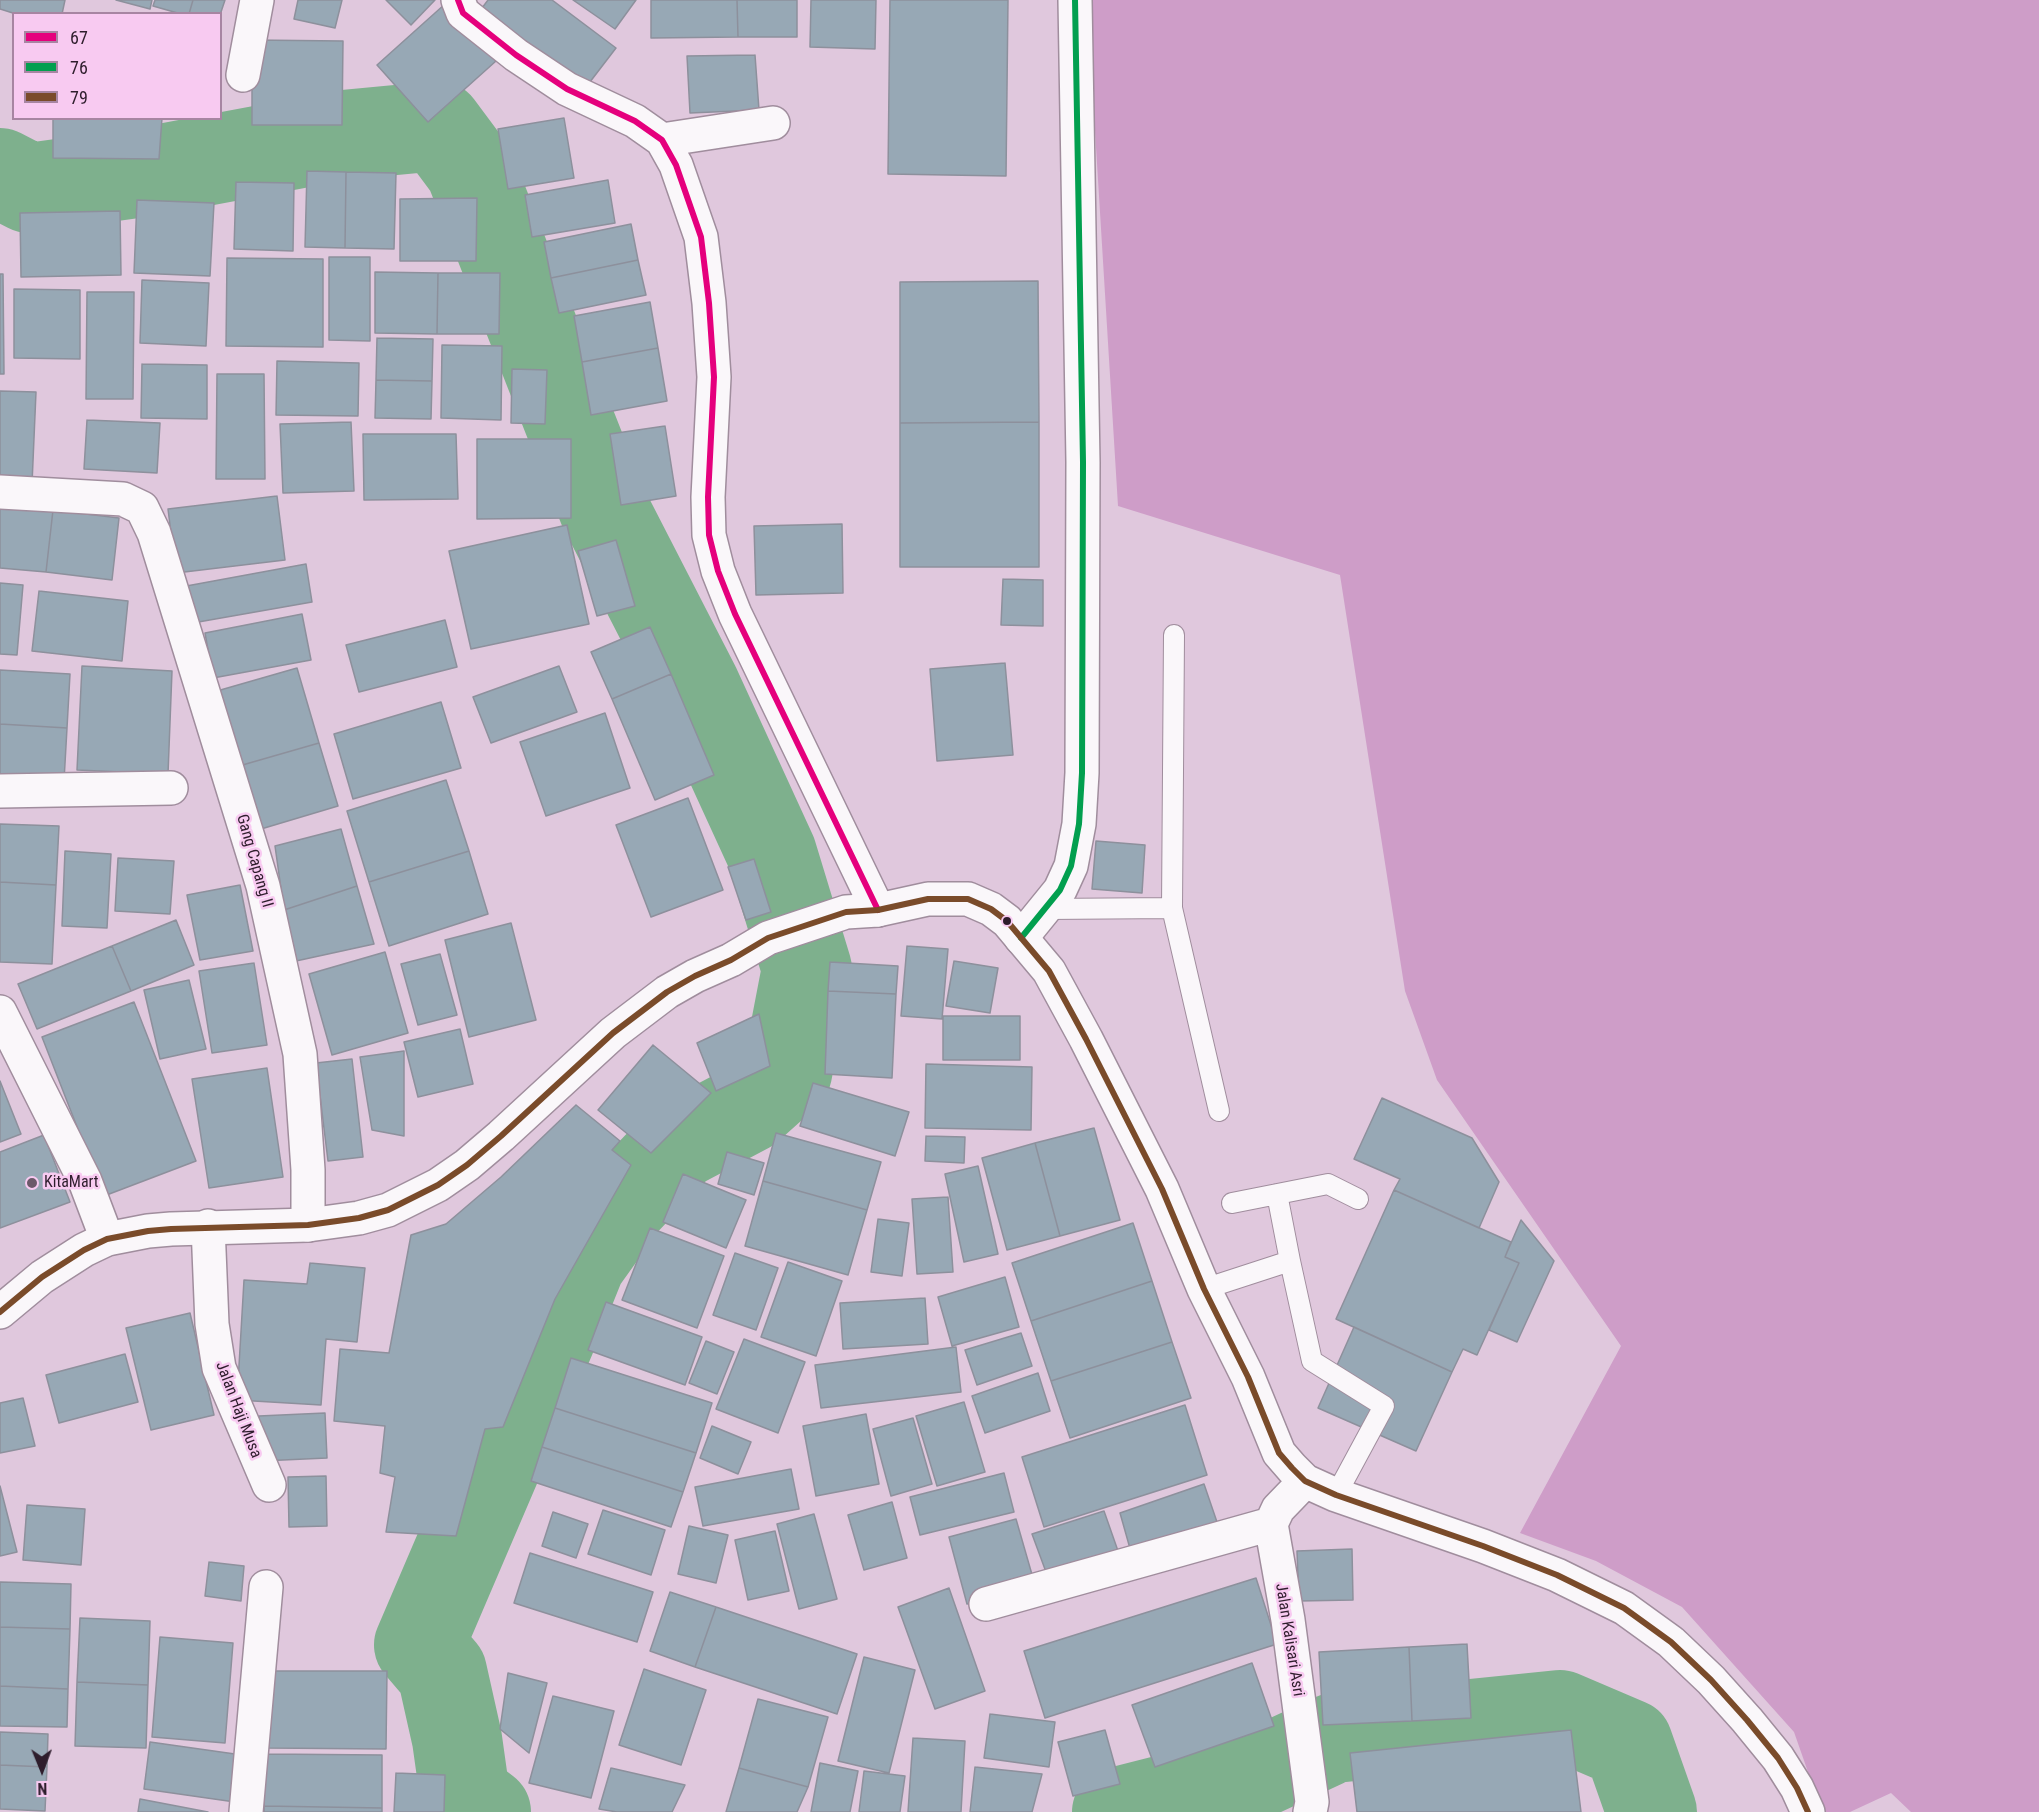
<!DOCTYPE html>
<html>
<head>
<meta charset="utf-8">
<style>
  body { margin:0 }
  #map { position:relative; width:2039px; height:1812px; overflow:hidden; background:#e0c8dd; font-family:"Roboto Condensed",sans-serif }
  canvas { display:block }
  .legend { position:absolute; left:12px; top:12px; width:210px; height:108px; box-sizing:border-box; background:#f8caf1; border:2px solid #a785a2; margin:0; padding:8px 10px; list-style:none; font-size:18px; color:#2e1d2c }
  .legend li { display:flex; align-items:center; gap:12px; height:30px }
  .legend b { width:30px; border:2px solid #a785a2 }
  .north { position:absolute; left:12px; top:1740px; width:60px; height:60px; -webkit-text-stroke:4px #f8caf1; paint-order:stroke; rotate:179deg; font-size:16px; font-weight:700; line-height:24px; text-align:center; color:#2e1d2c }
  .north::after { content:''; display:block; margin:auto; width:21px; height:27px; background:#2e1d2c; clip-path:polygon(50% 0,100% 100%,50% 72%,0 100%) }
</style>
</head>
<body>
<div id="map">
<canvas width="2039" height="1812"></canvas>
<ul class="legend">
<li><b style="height:8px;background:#e5007d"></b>67</li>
<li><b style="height:8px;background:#029f4f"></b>76</li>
<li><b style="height:8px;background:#7a4b2a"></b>79</li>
</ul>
<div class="north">N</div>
</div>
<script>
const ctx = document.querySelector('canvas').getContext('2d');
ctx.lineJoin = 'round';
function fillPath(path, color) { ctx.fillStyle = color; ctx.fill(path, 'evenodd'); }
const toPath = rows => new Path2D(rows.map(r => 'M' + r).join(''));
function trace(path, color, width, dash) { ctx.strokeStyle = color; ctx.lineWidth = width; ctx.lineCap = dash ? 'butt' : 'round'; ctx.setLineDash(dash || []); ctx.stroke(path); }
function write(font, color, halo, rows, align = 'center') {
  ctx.font = font + ' "Roboto Condensed",sans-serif'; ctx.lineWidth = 5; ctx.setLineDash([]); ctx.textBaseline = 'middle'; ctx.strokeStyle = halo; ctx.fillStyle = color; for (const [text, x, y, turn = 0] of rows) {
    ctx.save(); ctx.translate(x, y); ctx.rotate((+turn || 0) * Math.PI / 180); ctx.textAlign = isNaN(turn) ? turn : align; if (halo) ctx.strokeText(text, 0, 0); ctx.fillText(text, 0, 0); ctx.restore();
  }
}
const forest = toPath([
  [1087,0,2039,0,2039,1812,1911,1812,1891,1793,1850,1812,1822,1812,1794,1732,1682,1607,1596,1561,1520,1533,1621,1346,1437,1080,1405,991,1340,575,1118,506]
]);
const river = toPath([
  [0,173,29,188,151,171,343,135,438,126,470,169,603,507,695,686,772,854,807,969,787,1073,748,1108,678,1145,624,1202,581,1262,550,1339,419,1645,442,1672,457,1739,465,1796,486,1812],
  [1117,1812,1243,1780,1334,1738,1560,1715,1628,1744,1652,1812]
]);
const building = toPath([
  [0,0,65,0,62,14,16,14,0,9,0,0],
  [116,0,152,0,150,9,116,0],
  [155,0,193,0,189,14,181,14,153,6,155,0],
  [193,0,225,0,220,15,189,14,193,0],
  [298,0,342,0,335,28,294,19,298,0],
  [386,0,435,0,411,25,386,0],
  [488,0,552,0,616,48,583,91,479,12,488,0],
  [573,0,636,0,615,29,573,0],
  [651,0,737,0,738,37,651,38,651,0],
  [737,0,797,0,797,37,738,37,737,0],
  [811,0,876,0,875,49,810,47,811,0],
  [890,0,1008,0,1006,176,888,174,890,0],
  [445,4,496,61,428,122,377,65,445,4],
  [252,40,343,41,342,125,252,125,252,40],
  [755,55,759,110,690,113,687,56,755,55],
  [53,118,162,118,159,159,53,158,53,118],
  [564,118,574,178,508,189,498,129,564,118],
  [307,171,346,172,345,248,305,247,307,171],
  [346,172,396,173,394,249,345,248,346,172],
  [608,180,615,223,532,237,525,195,608,180],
  [236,182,294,183,293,251,234,249,236,182],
  [477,198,476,261,400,261,400,199,477,198],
  [137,200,214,203,210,276,134,273,137,200],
  [120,211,121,275,21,277,20,213,120,211],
  [631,224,638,260,551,278,544,242,631,224],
  [329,257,370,257,370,341,329,340,329,257],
  [227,258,323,259,323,347,226,346,227,258],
  [638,260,646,295,559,313,551,278,638,260],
  [375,272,438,273,437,334,375,333,375,272],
  [438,273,500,273,499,334,437,334,438,273],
  [0,274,3,274,4,374,0,374,0,274],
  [142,280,209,283,206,346,140,343,142,280],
  [1038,281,1039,422,900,423,900,282,1038,281],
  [14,289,80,290,80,359,14,358,14,289],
  [87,292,134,292,133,399,86,399,87,292],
  [650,302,658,348,582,362,574,316,650,302],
  [377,338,433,339,432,381,376,380,377,338],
  [442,345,502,346,501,420,441,418,442,345],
  [658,348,667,401,591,415,582,362,658,348],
  [277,361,359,363,358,416,276,415,277,361],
  [142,364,207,365,207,419,141,418,142,364],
  [512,369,547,370,545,424,511,423,512,369],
  [217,374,264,374,265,479,216,479,217,374],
  [376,380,432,381,431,419,375,418,376,380],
  [0,391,36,392,32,484,0,482,0,391],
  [87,420,160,423,157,473,84,469,87,420],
  [351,422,354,491,283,493,280,424,351,422],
  [1039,422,1039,567,900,567,900,423,1039,422],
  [665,426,676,496,621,505,610,434,665,426],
  [363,434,456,434,458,499,364,500,363,434],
  [477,439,571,439,571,518,477,519,477,439],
  [277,496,285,560,176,573,168,509,277,496],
  [0,504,53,510,46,572,0,568,0,504],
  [53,510,119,518,112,580,46,572,53,510],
  [842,524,843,593,756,595,754,526,842,524],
  [567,525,589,624,471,649,449,551,567,525],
  [616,540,635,606,597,616,578,551,616,540],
  [306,564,312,602,187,624,181,587,306,564],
  [1003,579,1043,580,1043,626,1001,625,1003,579],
  [0,583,23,585,17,655,0,654,0,583],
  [39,591,128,601,122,661,32,651,39,591],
  [302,614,311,660,213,678,205,633,302,614],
  [445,620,457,667,359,692,346,645,445,620],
  [650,627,671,674,612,699,591,652,650,627],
  [1005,663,1013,755,937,761,930,669,1005,663],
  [82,666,172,671,168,774,77,770,82,666],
  [559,666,577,712,491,743,473,697,559,666],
  [297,668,319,743,232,768,210,693,297,668],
  [0,670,70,674,67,728,0,724,0,670],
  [671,674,714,775,655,800,612,699,671,674],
  [441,702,461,768,353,799,334,734,441,702],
  [605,713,630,788,546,816,520,742,605,713],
  [0,724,67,728,64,781,0,778,0,724],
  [319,743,338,806,251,832,232,768,319,743],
  [446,780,469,851,369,882,347,811,446,780],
  [688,798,723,890,651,917,616,825,688,798],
  [0,824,59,826,56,885,0,882,0,824],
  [341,829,357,886,284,910,275,846,341,829],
  [1096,841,1145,845,1142,893,1092,889,1096,841],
  [65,851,111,854,107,928,62,926,65,851],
  [469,851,488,914,389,946,369,882,469,851],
  [118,858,174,861,170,914,115,911,118,858],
  [754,859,771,912,746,920,728,867,754,859],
  [0,882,56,885,52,964,0,962,0,882],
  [240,885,253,951,200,960,187,895,240,885],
  [357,886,374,944,296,961,284,910,357,886],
  [176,920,194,965,131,991,112,946,176,920],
  [511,923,536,1020,469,1037,445,940,511,923],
  [112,946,131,991,37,1029,18,984,112,946],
  [907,946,948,949,942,1019,901,1016,907,946],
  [385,952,408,1033,332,1055,309,974,385,952],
  [440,954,457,1015,418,1025,401,964,440,954],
  [954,961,998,968,990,1013,946,1006,954,961],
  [830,962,898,966,896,994,828,991,830,962],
  [254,963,267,1045,212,1053,199,971,254,963],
  [189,980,206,1049,160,1059,144,990,189,980],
  [828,991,896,994,892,1078,825,1074,828,991],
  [134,1002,196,1161,104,1196,42,1037,134,1002],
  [759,1014,770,1066,716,1091,697,1043,759,1014],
  [943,1016,1020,1016,1020,1060,943,1060,943,1016],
  [460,1029,473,1084,418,1097,404,1042,460,1029],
  [653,1045,711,1093,651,1153,598,1110,653,1045],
  [404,1051,404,1136,372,1130,360,1057,404,1051],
  [352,1059,363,1157,328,1161,316,1063,352,1059],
  [926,1064,1032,1067,1031,1130,925,1128,926,1064],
  [267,1068,283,1177,209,1188,192,1079,267,1068],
  [0,1081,21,1134,0,1142,0,1081],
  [813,1083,909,1112,895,1156,800,1126,813,1083],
  [1382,1098,1472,1138,1499,1182,1479,1228,1394,1190,1400,1179,1354,1159,1382,1098],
  [576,1105,620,1141,612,1150,631,1165,555,1299,503,1427,485,1429,456,1536,386,1532,395,1477,380,1473,385,1426,334,1421,340,1349,389,1353,411,1235,446,1224,501,1177,576,1105],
  [1094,1128,1120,1220,1060,1236,1035,1143,1094,1128],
  [776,1133,881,1162,867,1210,763,1181,776,1133],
  [44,1135,70,1202,0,1228,0,1152,44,1135],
  [926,1136,965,1137,964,1163,925,1161,926,1136],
  [1035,1143,1060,1236,1007,1250,982,1158,1035,1143],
  [727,1152,764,1163,754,1195,718,1184,727,1152],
  [978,1166,998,1254,964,1262,945,1174,978,1166],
  [683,1174,746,1200,726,1248,663,1222,683,1174],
  [763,1181,867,1210,848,1275,745,1246,763,1181],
  [1394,1190,1511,1242,1505,1257,1519,1263,1477,1355,1463,1349,1452,1372,1336,1319,1394,1190],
  [948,1197,953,1272,917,1274,912,1199,948,1197],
  [878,1219,909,1223,902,1276,871,1272,878,1219],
  [1521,1220,1554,1261,1517,1342,1489,1330,1519,1263,1505,1257,1521,1220],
  [1133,1223,1152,1281,1031,1321,1012,1263,1133,1223],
  [650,1228,724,1256,697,1328,622,1300,650,1228],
  [735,1253,778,1268,756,1330,713,1315,735,1253],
  [788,1262,842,1281,816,1356,761,1337,788,1262],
  [310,1263,365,1268,357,1342,326,1339,321,1405,237,1400,244,1280,307,1284,310,1263],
  [1005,1277,1019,1327,952,1346,938,1297,1005,1277],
  [1152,1281,1172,1342,1051,1381,1031,1321,1152,1281],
  [925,1298,928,1344,843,1349,840,1303,925,1298],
  [606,1302,702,1337,685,1385,588,1350,606,1302],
  [190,1313,214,1415,151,1430,126,1328,190,1313],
  [1354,1327,1452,1372,1416,1451,1318,1408,1354,1327],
  [1021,1333,1032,1366,977,1385,965,1350,1021,1333],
  [744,1339,805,1362,778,1433,716,1409,744,1339],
  [706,1341,734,1352,717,1394,689,1383,706,1341],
  [1172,1342,1191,1398,1070,1438,1051,1381,1172,1342],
  [956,1347,961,1392,821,1408,815,1365,956,1347],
  [125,1354,138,1402,59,1423,46,1375,125,1354],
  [571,1358,712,1403,696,1453,555,1408,571,1358],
  [1038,1373,1050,1411,985,1433,972,1396,1038,1373],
  [23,1398,35,1446,0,1453,0,1403,23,1398],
  [964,1402,985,1472,937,1486,916,1416,964,1402],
  [1185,1405,1207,1475,1044,1527,1022,1457,1185,1405],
  [555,1408,696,1453,683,1492,542,1447,555,1408],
  [325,1413,327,1458,261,1461,259,1416,325,1413],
  [866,1414,879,1484,816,1496,803,1426,866,1414],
  [913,1418,932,1484,891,1496,873,1429,913,1418],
  [712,1426,751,1442,738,1474,700,1458,712,1426],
  [542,1447,683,1492,671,1527,531,1481,542,1447],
  [791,1469,799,1509,703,1526,695,1487,791,1469],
  [1004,1473,1014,1512,920,1535,910,1497,1004,1473],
  [326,1476,327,1526,289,1527,288,1477,326,1476],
  [1204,1484,1218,1525,1131,1552,1120,1513,1204,1484],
  [0,1486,17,1552,0,1556,0,1486],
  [892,1502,907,1558,864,1570,848,1515,892,1502],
  [27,1505,85,1509,81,1565,23,1560,27,1505],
  [603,1510,665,1530,651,1575,588,1554,603,1510],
  [1104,1511,1118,1551,1046,1572,1032,1534,1104,1511],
  [553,1512,588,1524,576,1558,542,1546,553,1512],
  [814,1514,837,1599,799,1609,777,1524,814,1514],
  [1016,1519,1035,1585,967,1604,949,1537,1016,1519],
  [689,1526,728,1535,716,1583,678,1574,689,1526],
  [775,1531,789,1591,748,1600,735,1540,775,1531],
  [1352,1549,1353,1600,1299,1601,1297,1551,1352,1549],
  [530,1553,653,1592,637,1642,514,1603,530,1553],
  [209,1562,244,1566,241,1601,205,1596,209,1562],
  [1256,1578,1277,1644,1045,1718,1024,1651,1256,1578],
  [0,1582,71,1584,70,1629,0,1627,0,1582],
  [949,1588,985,1691,935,1709,898,1607,949,1588],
  [670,1592,716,1607,695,1667,650,1651,670,1592],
  [716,1607,857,1654,837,1714,695,1667,716,1607],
  [80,1618,150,1621,148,1685,77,1682,80,1618],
  [0,1627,70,1629,68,1689,0,1686,0,1627],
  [160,1637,233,1643,225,1743,152,1737,160,1637],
  [1467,1644,1471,1718,1412,1721,1409,1647,1467,1644],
  [1409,1647,1412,1721,1323,1725,1319,1652,1409,1647],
  [864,1657,915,1670,889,1773,838,1761,864,1657],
  [1252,1663,1274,1726,1155,1767,1132,1705,1252,1663],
  [644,1669,706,1690,681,1765,619,1745,644,1669],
  [267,1671,387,1671,386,1749,267,1748,267,1671],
  [508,1673,547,1683,529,1753,500,1729,508,1673],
  [77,1682,148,1685,146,1748,75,1746,77,1682],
  [0,1686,68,1689,67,1727,0,1726,0,1686],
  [553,1696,614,1711,591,1798,529,1783,553,1696],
  [758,1699,828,1717,808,1787,739,1768,758,1699],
  [990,1714,1055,1722,1049,1767,984,1758,990,1714],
  [1105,1730,1120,1784,1073,1796,1058,1742,1105,1730],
  [1571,1730,1581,1812,1357,1812,1350,1753,1571,1730],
  [0,1732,48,1734,47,1767,0,1765,0,1732],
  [913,1738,965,1741,961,1812,908,1812,913,1738],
  [150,1742,242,1755,235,1802,144,1789,150,1742],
  [265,1754,382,1755,382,1808,264,1806,265,1754],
  [820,1763,858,1771,850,1812,811,1812,820,1763],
  [0,1765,47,1767,45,1811,0,1809,0,1765],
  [975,1767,1042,1774,1032,1812,970,1812,975,1767],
  [611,1768,685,1785,672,1812,617,1812,599,1809,611,1768],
  [739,1768,808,1787,797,1812,726,1812,739,1768],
  [864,1771,905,1776,900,1812,859,1812,864,1771],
  [396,1773,445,1775,444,1812,394,1812,396,1773],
  [140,1799,208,1812,138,1812,140,1799],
  [264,1806,382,1808,382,1812,264,1812,264,1806]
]);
const lane = toPath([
  [1172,908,1219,1111],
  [1046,909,1172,908,1174,635],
  [1277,1194,1290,1261],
  [1232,1203,1328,1184,1358,1199],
  [1204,1289,1290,1261,1312,1361,1384,1406,1336,1495]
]);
const street = toPath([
  [458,0,463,13,516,55,567,89,635,121,662,140,676,165,701,237,709,303,714,377,708,497,709,535,718,571,735,614,878,910],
  [243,75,257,0],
  [662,140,773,123],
  [0,492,123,499,142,508,154,533,263,886,300,1054,308,1170,308,1225],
  [0,791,171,788],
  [1021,938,1060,890,1071,866,1079,824,1082,773,1083,462,1075,0],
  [0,1012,85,1181,107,1239],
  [208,1226,212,1324,219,1368,269,1485],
  [1305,1481,1278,1509,1271,1524,1288,1620,1312,1802,1310,1812],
  [986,1604,1271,1524],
  [246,1812,266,1587]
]);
const secondary = toPath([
  [0,1312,42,1277,84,1250,107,1239,148,1231,171,1229,308,1225,359,1218,388,1210,438,1185,467,1165,501,1136,613,1033,667,992,695,976,731,960,768,938,846,912,878,910,928,899,968,899,991,909,1007,921,1049,971,1086,1039,1162,1189,1204,1289,1248,1377,1279,1453,1292,1468,1305,1481,1336,1495,1483,1546,1557,1575,1624,1608,1671,1642,1711,1680,1747,1720,1778,1758,1797,1788,1808,1812]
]);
const bus1 = toPath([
  [458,0,463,13,516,55,567,89,635,121,662,140,676,165,701,237,709,303,714,377,708,497,709,535,718,571,735,614,878,910]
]);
const bus2 = toPath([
  [1021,938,1060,890,1071,866,1079,824,1082,773,1083,462,1075,0]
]);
const bus3 = toPath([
  [0,1312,42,1277,84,1250,107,1239,148,1231,171,1229,308,1225,359,1218,388,1210,438,1185,467,1165,501,1136,613,1033,667,992,695,976,731,960,768,938,846,912,878,910,928,899,968,899,991,909,1007,921,1049,971,1086,1039,1162,1189,1204,1289,1248,1377,1279,1453,1292,1468,1305,1481,1336,1495,1483,1546,1557,1575,1624,1608,1671,1642,1711,1680,1747,1720,1778,1758,1797,1788,1808,1812]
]);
const markers = [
  [1007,921,5,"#2e1d2c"],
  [32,1183,6,"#6c596a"]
];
const streetNames = [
  ["Gang Capang II",254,861,74],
  ["Jalan Haji Musa",238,1410,69],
  ["Jalan Kalisari Asri",1289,1640,81]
];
const poiNames = [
  ["KitaMart",44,1183]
];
fillPath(forest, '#ce9dc8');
trace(river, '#7eb08d', 90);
fillPath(building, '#97a8b5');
trace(building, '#8d909c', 1.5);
trace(lane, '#a08d9d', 22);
trace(street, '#a08d9d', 36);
trace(secondary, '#a08d9d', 36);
trace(lane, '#faf7fa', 20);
trace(street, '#faf7fa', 33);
trace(secondary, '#faf7fa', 33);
trace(bus1, '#e5007d', 6);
trace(bus2, '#029f4f', 6);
trace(bus3, '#7a4b2a', 6);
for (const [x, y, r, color] of markers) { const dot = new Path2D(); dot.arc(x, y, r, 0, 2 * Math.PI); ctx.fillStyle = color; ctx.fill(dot); trace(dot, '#f8caf1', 2); }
write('16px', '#2e1d2c', '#f8caf1', streetNames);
write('16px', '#2e1d2c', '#f8caf1', poiNames, 'left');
</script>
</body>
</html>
